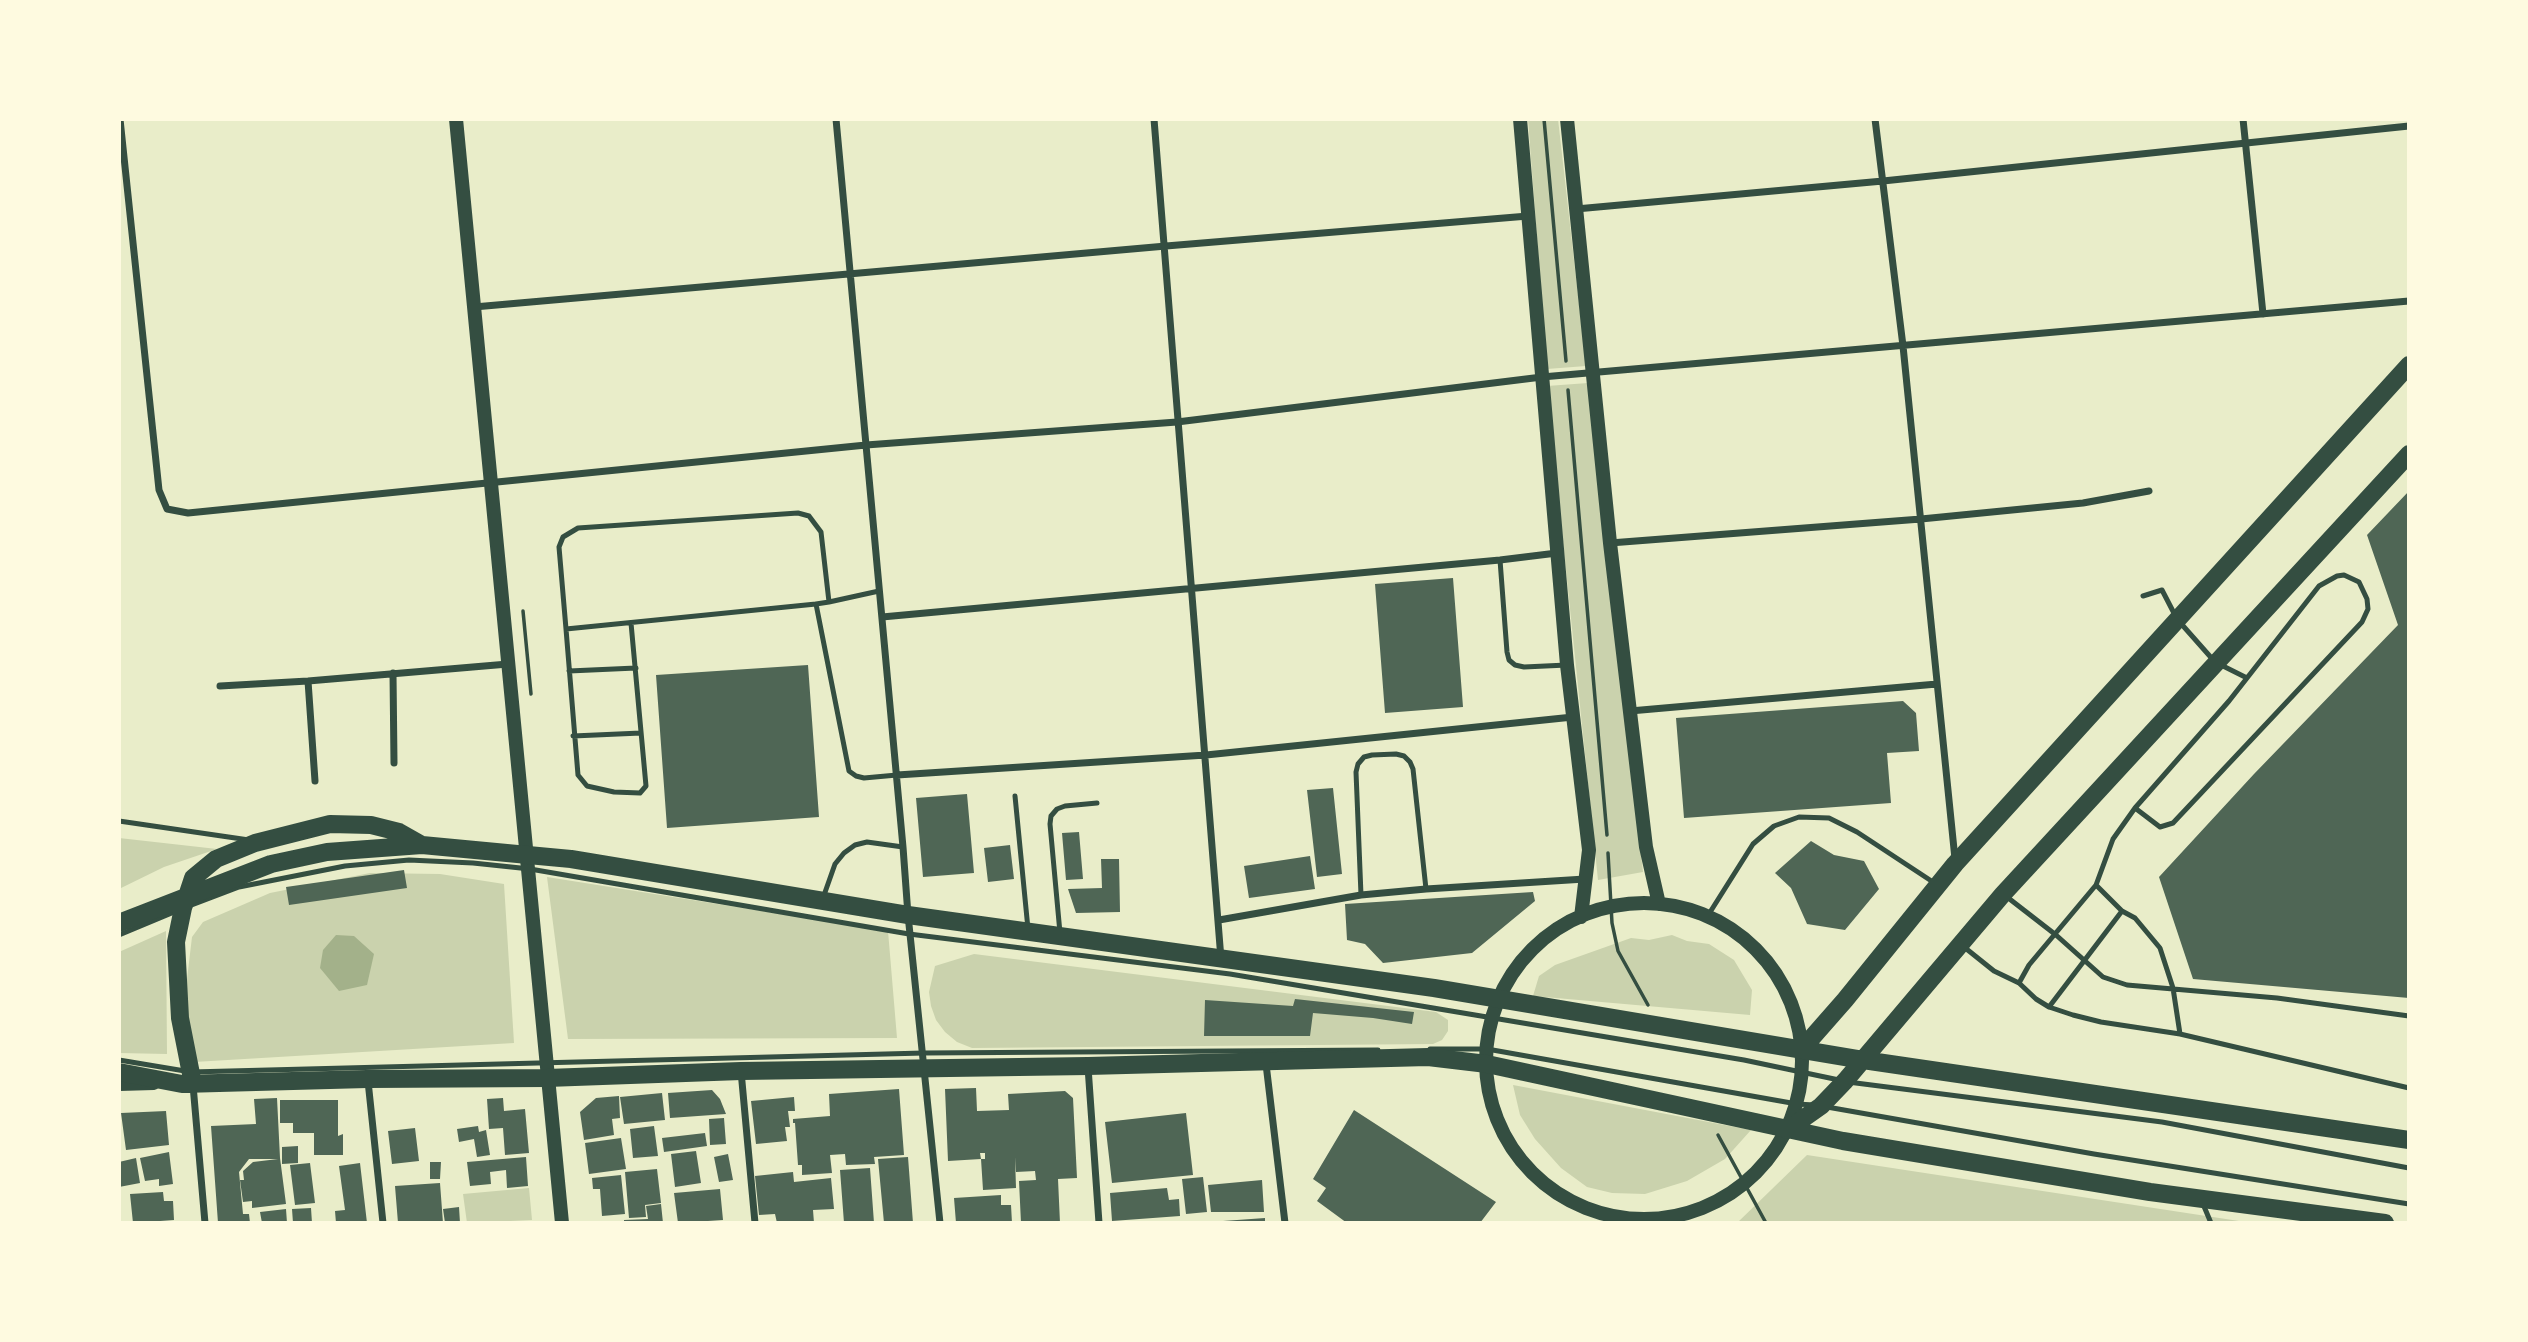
<!DOCTYPE html>
<html>
<head>
<meta charset="utf-8">
<style>
  body { margin:0 }
  #map { position:relative; width:2528px; height:1342px; overflow:hidden; background:#e9edc9; font-family:Arial,sans-serif }
  canvas { display:block }
  .frame { position:absolute; inset:0; border:121px solid #fefae0; pointer-events:none }
</style>
</head>
<body>
<div id="map">
<canvas width="2528" height="1342"></canvas>
<div class="frame"></div>
</div>
<script>
const ctx = document.querySelector('canvas').getContext('2d');
ctx.lineJoin = 'round';
function fillPath(path, color) { ctx.fillStyle = color; ctx.fill(path, 'evenodd'); }
const toPath = rows => new Path2D(rows.map(r => 'M' + r).join(''));
function trace(path, color, width, dash) { ctx.strokeStyle = color; ctx.lineWidth = width; ctx.lineCap = dash ? 'butt' : 'round'; ctx.setLineDash(dash || []); ctx.stroke(path); }
const green = toPath([
  [1528,119,1558,119,1586,366,1547,369],
  [1588,383,1643,872,1598,880,1547,386],
  [119,838,217,849,164,867,119,889],
  [370,873,440,874,504,884,514,1043,194,1062,185,996,192,937,203,922,270,893],
  [547,877,888,931,897,1038,568,1039],
  [166,931,167,1054,119,1053,119,952],
  [1672,935,1687,941,1709,944,1734,960,1752,990,1750,1015,1533,996,1539,976,1555,965,1631,938,1649,940],
  [974,954,1436,1012,1448,1020,1448,1031,1442,1040,1433,1044,972,1048,957,1042,945,1032,936,1020,931,1006,929,992,935,966],
  [1513,1085,1751,1130,1725,1159,1687,1181,1645,1194,1612,1193,1587,1187,1561,1168,1535,1139,1520,1115],
  [1807,1155,2252,1223,1737,1223],
  [529,1188,532,1220,467,1223,463,1194]
]);
const water = toPath([
  [336,935,354,936,374,954,367,985,339,991,320,968,323,950]
]);
const building = toPath([
  [2409,491,2409,998,2193,979,2159,877,2254,774,2398,625,2367,535],
  [1453,578,1463,707,1385,713,1375,584],
  [808,665,819,817,667,828,656,675],
  [1903,701,1916,713,1919,751,1887,753,1891,803,1684,818,1676,718],
  [1333,788,1342,874,1317,877,1307,790],
  [967,794,974,873,923,877,916,798],
  [1079,832,1083,879,1066,880,1062,833],
  [1811,841,1834,855,1864,861,1879,889,1845,930,1807,924,1791,888,1775,873],
  [1010,845,1014,879,988,882,984,848],
  [1310,856,1315,889,1249,898,1244,866],
  [1101,859,1119,859,1120,912,1076,913,1068,889,1102,888],
  [404,870,407,888,289,905,286,887],
  [1533,892,1535,901,1472,953,1383,963,1365,944,1347,940,1345,904],
  [1295,999,1414,1012,1412,1024,1373,1018,1313,1013,1310,1036,1204,1036,1205,1000,1293,1006],
  [976,1088,977,1111,1009,1110,1008,1094,1065,1091,1073,1098,1077,1178,1058,1179,1060,1223,1021,1223,1019,1181,1036,1180,1035,1171,1016,1172,1015,1157,1016,1188,983,1190,981,1159,985,1159,985,1153,980,1153,981,1159,948,1161,945,1089],
  [899,1089,904,1155,874,1157,875,1164,846,1165,845,1154,830,1155,832,1173,802,1175,802,1165,798,1165,795,1123,793,1123,793,1119,830,1116,829,1094],
  [712,1090,720,1099,726,1114,670,1118,668,1093],
  [662,1093,665,1120,624,1124,620,1097],
  [619,1096,620,1118,612,1119,614,1135,584,1140,580,1112,596,1098],
  [794,1097,795,1111,788,1111,790,1127,785,1127,787,1141,756,1144,751,1101],
  [277,1098,280,1158,286,1204,252,1208,252,1201,243,1202,240,1180,244,1180,243,1171,253,1162,278,1159,249,1159,239,1172,243,1214,249,1214,250,1223,218,1223,211,1126,256,1124,254,1099],
  [503,1098,504,1111,525,1109,529,1153,505,1155,503,1128,489,1129,487,1099],
  [280,1100,338,1100,338,1136,343,1134,343,1155,314,1155,314,1133,293,1133,293,1123,280,1123],
  [1354,1110,1496,1202,1480,1223,1347,1223,1317,1201,1326,1188,1313,1179],
  [166,1111,169,1145,126,1150,121,1113],
  [1186,1113,1193,1175,1112,1183,1105,1122],
  [724,1118,726,1144,710,1145,709,1119],
  [478,1126,479,1132,486,1130,490,1155,477,1157,474,1139,459,1142,457,1129],
  [654,1126,658,1156,633,1158,630,1129],
  [415,1128,419,1161,392,1164,388,1131],
  [705,1133,707,1146,664,1152,662,1138],
  [621,1138,626,1169,589,1174,585,1143],
  [298,1146,298,1163,282,1164,282,1147],
  [696,1151,701,1183,675,1187,671,1154],
  [169,1152,173,1184,159,1186,159,1179,145,1181,140,1158],
  [728,1154,733,1180,719,1182,714,1157],
  [526,1157,528,1186,507,1188,506,1170,490,1172,491,1184,470,1186,467,1162],
  [908,1157,913,1223,884,1223,878,1159],
  [136,1158,140,1183,119,1187,119,1162],
  [430,1162,441,1162,440,1179,430,1179],
  [310,1163,315,1203,295,1205,290,1165],
  [360,1163,367,1223,336,1223,335,1211,345,1210,339,1166],
  [870,1168,874,1223,844,1223,840,1170],
  [657,1169,661,1203,645,1205,646,1217,629,1218,625,1172],
  [793,1172,794,1182,831,1178,834,1209,813,1210,814,1223,777,1223,775,1214,759,1215,755,1176],
  [621,1175,625,1214,602,1216,600,1189,593,1189,592,1178],
  [1203,1177,1207,1212,1186,1214,1182,1179],
  [1262,1180,1264,1212,1211,1212,1208,1185],
  [440,1183,443,1223,398,1223,395,1186],
  [1167,1188,1169,1200,1179,1199,1180,1216,1112,1221,1110,1193],
  [720,1189,723,1220,678,1223,674,1193],
  [163,1192,164,1201,173,1201,174,1220,133,1223,130,1194],
  [1001,1195,1001,1205,1011,1205,1012,1223,956,1223,954,1198],
  [661,1204,663,1223,624,1223,624,1220,648,1219,646,1206],
  [459,1207,460,1223,445,1223,443,1209],
  [311,1208,312,1223,293,1223,292,1209],
  [286,1209,287,1223,262,1223,260,1212],
  [1265,1218,1265,1223,1224,1223,1223,1221]
]);
const path = toPath([
  [1544,119,1566,361],
  [1568,390,1607,835],
  [523,611,531,694],
  [1608,853,1612,923,1618,951,1648,1005],
  [1718,1135,1766,1223]
]);
const service = toPath([
  [1500,560,1507,652,1509,660,1515,665,1524,667,1567,665],
  [2143,596,2162,590,2177,619,2215,662,2247,678],
  [829,602,821,532,809,516,798,513,578,528,563,537,559,547,566,629,816,604,829,602,879,591],
  [816,604,849,771,856,776,864,778,897,775],
  [566,629,578,775,587,786,614,792,640,793,646,786,631,623],
  [569,671,636,668],
  [573,736,641,733],
  [1015,796,1028,929],
  [119,821,249,840],
  [2096,885,2113,839,2135,808,2229,701,2319,586,2337,576,2344,575,2359,582,2367,599,2368,609,2362,622,2173,823,2160,827,2135,808],
  [1361,895,1356,772,1358,764,1364,757,1372,755,1396,754,1404,756,1410,762,1413,769,1426,889],
  [2007,897,2056,935,2103,977,2127,985,2277,998,2409,1016],
  [823,898,835,864,844,853,855,845,867,842,903,847],
  [189,906,239,887,345,866,409,860,473,863,530,869,909,934,1230,974,1744,1060,1839,1080],
  [2122,911,2096,885,2029,965,2019,983,2036,999,2049,1007,2073,1015,2101,1022,2180,1034,2409,1088],
  [1707,917,1753,844,1774,826,1799,817,1829,818,1857,832,1936,884],
  [1060,933,1050,824,1051,816,1057,809,1065,806,1097,803],
  [119,935,179,910],
  [1964,947,1994,971,2019,983],
  [2049,1007,2122,911,2135,918,2160,948,2173,988,2180,1034],
  [1430,1049,1487,1049,1797,1104,1814,1105],
  [119,1060,191,1072,924,1053,1378,1050],
  [1848,1082,2162,1122,2409,1168],
  [1827,1107,2094,1154,2409,1204],
  [2203,1204,2211,1223]
]);
const minor = toPath([
  [120,119,159,490,167,509,188,513,866,445,1177,422,1542,377,2409,301],
  [836,119,903,847,908,915,940,1223],
  [1154,119,1221,959],
  [1875,119,1903,346,1955,859],
  [2243,119,2263,314],
  [1576,209,1883,181,2409,126],
  [474,307,1166,246,1528,216],
  [1610,543,1921,519,2083,503,2149,491],
  [882,617,1500,560,1557,553],
  [393,673,394,763],
  [308,681,315,781],
  [220,686,308,681,508,664],
  [1630,711,1937,684],
  [897,775,1206,755,1573,717],
  [1219,920,1361,895,1426,889,1585,879],
  [1266,1064,1285,1223],
  [1088,1067,1099,1223],
  [741,1071,755,1223],
  [368,1081,383,1223],
  [193,1085,205,1223]
]);
const tertiary = toPath([
  [119,1085,154,1084]
]);
const secondary = toPath([
  [456,119,562,1223],
  [1520,119,1567,665,1589,850,1581,917],
  [1567,119,1610,543,1646,847,1659,904],
  '1486 1061a158 158 0 1 1 316 0a158 158 0 1 1-316 0Z'
]);
const primary = toPath([
  [119,923,271,864,327,852,422,845,528,855,571,859,908,915,1434,988,1863,1060,2409,1140],
  [1802,1049,1845,1000,1955,864,2409,365],
  [119,1072,182,1084,367,1079,547,1078,741,1071,1088,1066,1428,1057,1487,1064,1843,1141,2150,1192,2385,1223],
  [193,1084,180,1018,176,942,183,908,193,878,216,859,255,843,330,824,371,825,399,832,422,845],
  [1787,1130,1821,1106,1845,1081,2003,894,2409,454]
]);
fillPath(green, '#cad2ad');
fillPath(water, '#a3b18a');
fillPath(building, '#4f6655');
trace(path, '#344e41', 3.5);
trace(service, '#344e41', 5);
trace(minor, '#344e41', 7);
trace(tertiary, '#344e41', 12);
trace(secondary, '#344e41', 14);
trace(primary, '#344e41', 18);
</script>
</body>
</html>
